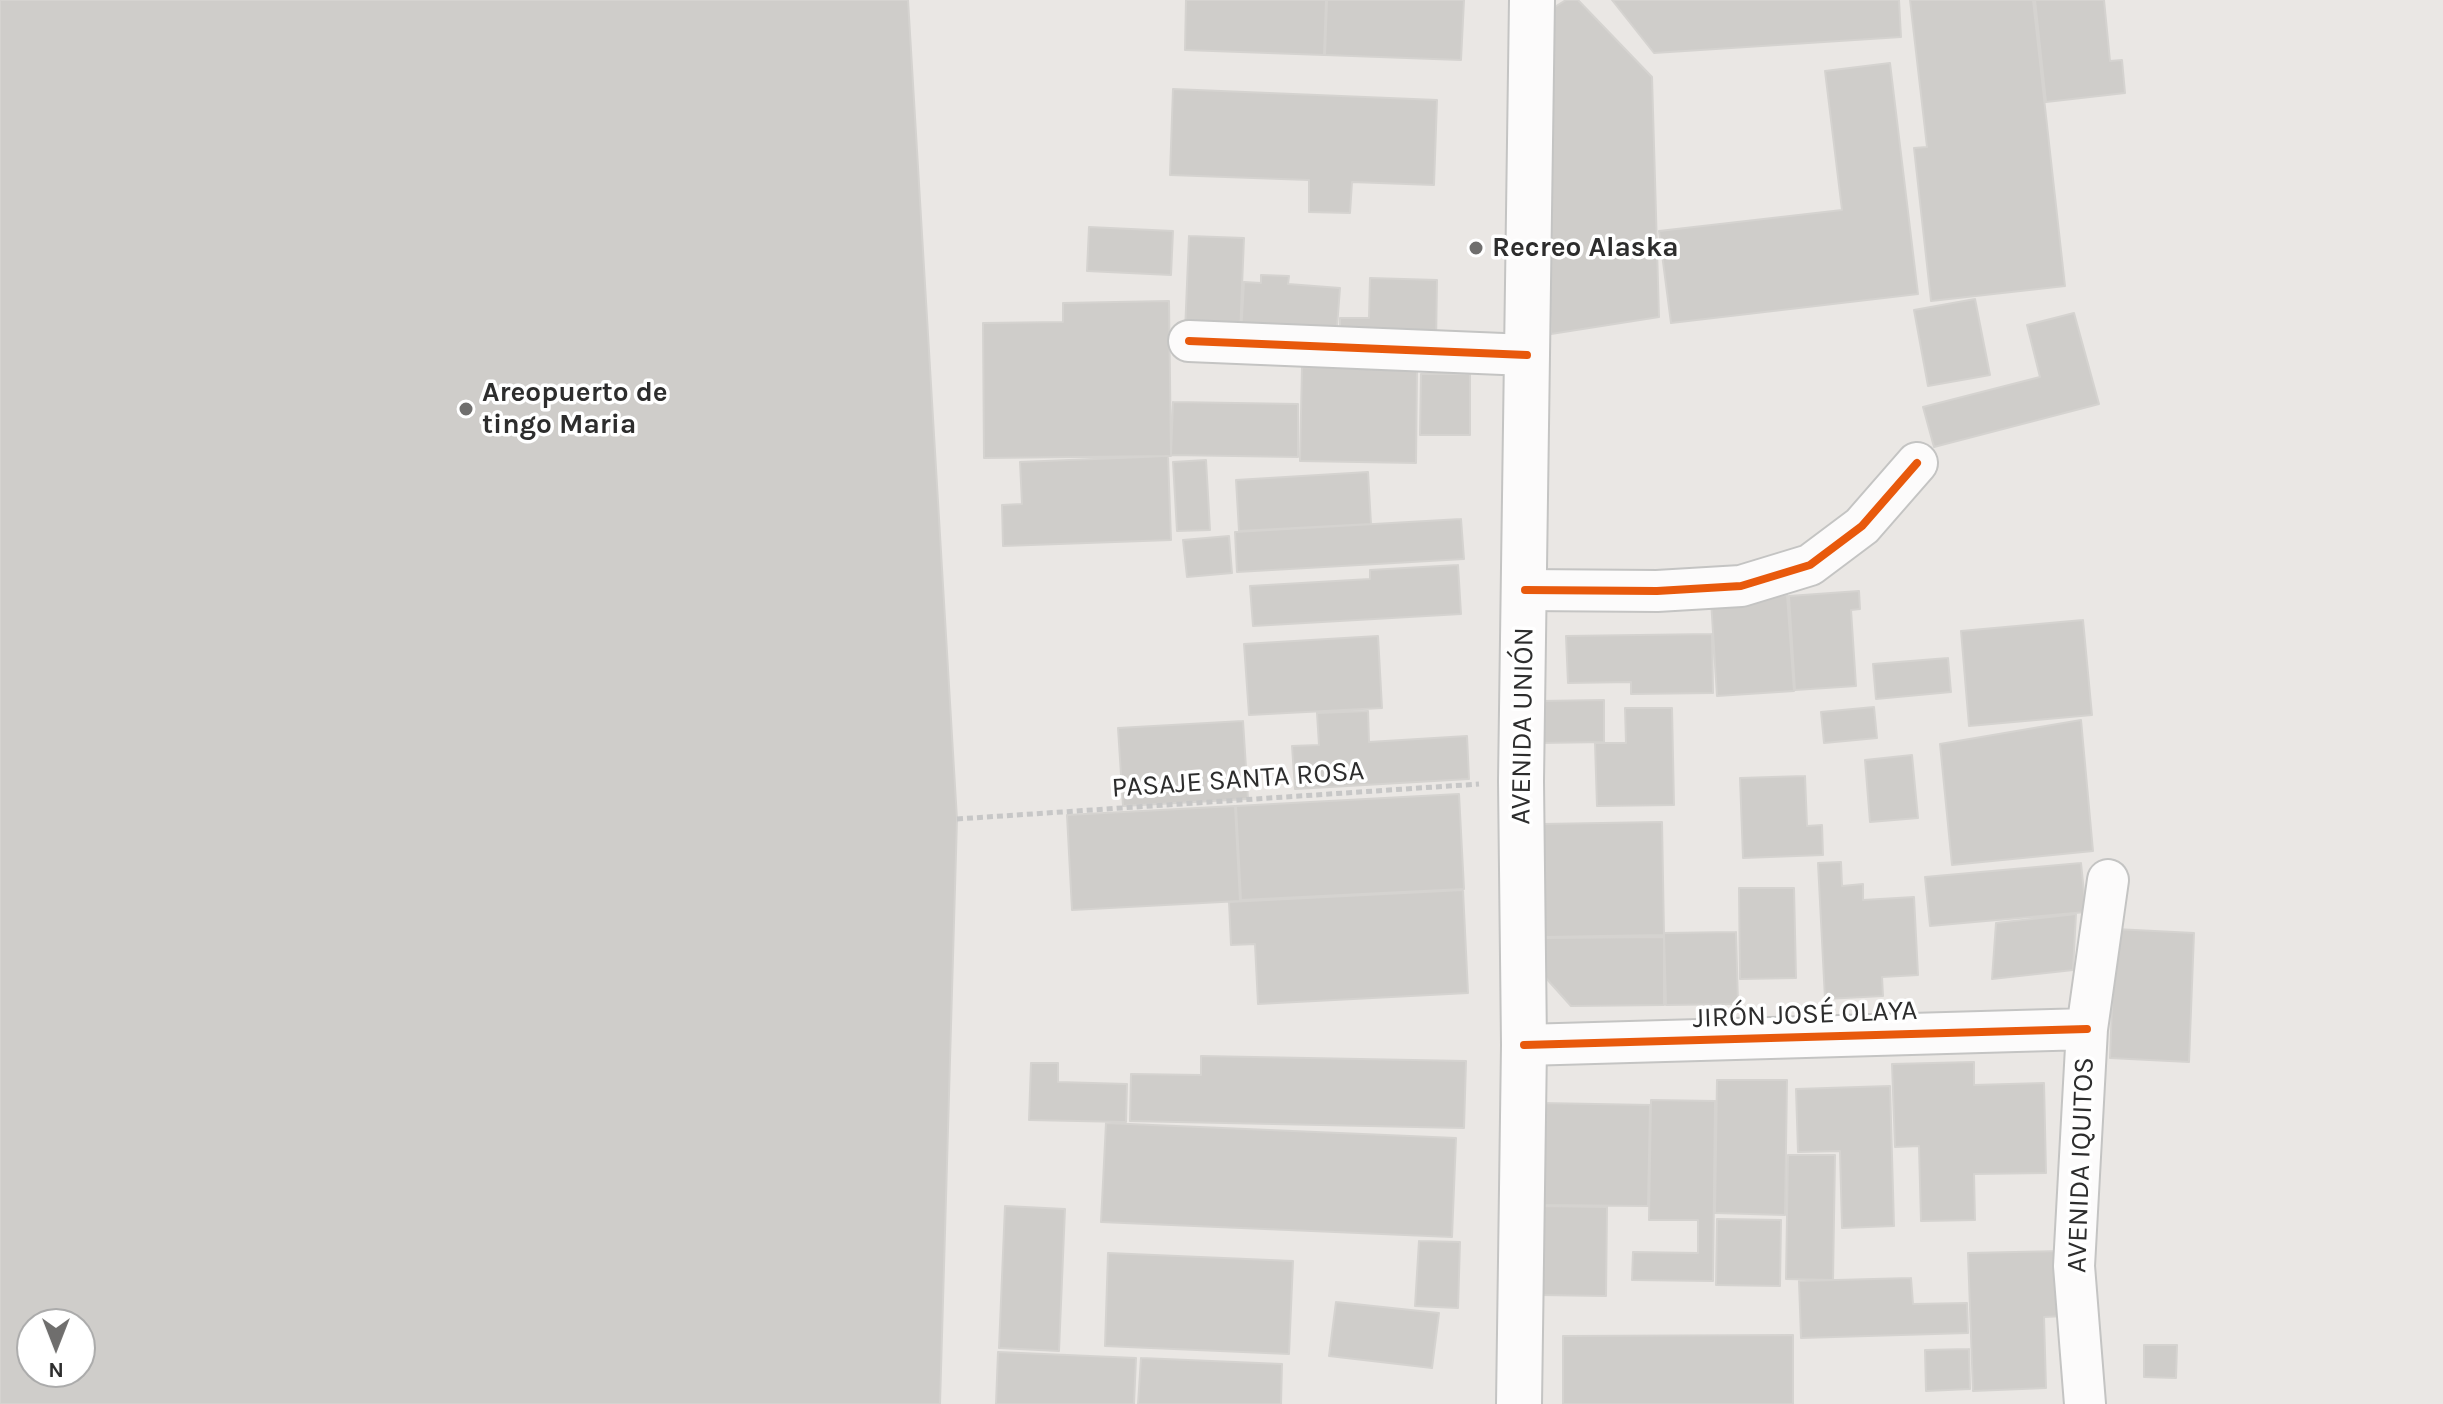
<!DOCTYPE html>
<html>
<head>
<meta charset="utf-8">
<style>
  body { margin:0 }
  #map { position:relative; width:2443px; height:1404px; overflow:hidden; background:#eae7e4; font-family:Karla,sans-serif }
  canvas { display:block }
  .north { position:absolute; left:16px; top:1308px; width:80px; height:80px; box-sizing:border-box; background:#fff; border:2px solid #ababab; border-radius:50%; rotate:180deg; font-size:22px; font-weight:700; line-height:32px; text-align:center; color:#2d2d2d }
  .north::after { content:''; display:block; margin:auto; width:28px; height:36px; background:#6f6e6d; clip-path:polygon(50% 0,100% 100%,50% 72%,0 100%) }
</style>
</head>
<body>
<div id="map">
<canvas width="2443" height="1404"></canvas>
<div class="north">N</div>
</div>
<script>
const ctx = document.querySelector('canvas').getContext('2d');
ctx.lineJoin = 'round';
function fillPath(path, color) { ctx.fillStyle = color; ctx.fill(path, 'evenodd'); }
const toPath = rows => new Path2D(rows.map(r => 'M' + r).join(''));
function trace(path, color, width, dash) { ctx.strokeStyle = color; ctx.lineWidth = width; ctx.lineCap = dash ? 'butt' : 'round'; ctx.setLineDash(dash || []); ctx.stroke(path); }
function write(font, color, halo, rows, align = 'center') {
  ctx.font = font + ' Karla,sans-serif'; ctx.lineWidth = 7; ctx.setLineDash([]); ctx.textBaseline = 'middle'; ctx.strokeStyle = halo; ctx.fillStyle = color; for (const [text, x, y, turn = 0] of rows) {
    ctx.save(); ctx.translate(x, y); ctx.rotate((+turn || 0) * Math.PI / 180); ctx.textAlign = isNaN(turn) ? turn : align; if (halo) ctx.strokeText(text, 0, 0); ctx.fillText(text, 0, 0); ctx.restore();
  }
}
const building = toPath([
  [0,0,908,0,957,819,940,1404,0,1404,0,0],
  [32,1324,80,1324,80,1372,32,1372,32,1324],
  [1186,0,1326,0,1324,55,1185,50,1186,0],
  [1327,0,1464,0,1461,60,1325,55,1327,0],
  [1566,0,1578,0,1652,77,1659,317,1551,334,1545,13,1566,0],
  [1612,0,1899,0,1901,37,1654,53,1612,0],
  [1910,0,2033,0,2065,286,1931,301,1914,148,1927,147,1910,0],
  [2035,0,2104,0,2110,61,2122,60,2125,93,2046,102,2035,0],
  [1890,63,1918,294,1671,323,1659,231,1842,210,1825,71,1890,63],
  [1173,89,1437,100,1434,185,1352,182,1350,213,1309,212,1309,180,1170,175,1173,89],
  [1089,227,1173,231,1171,275,1087,271,1089,227],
  [1189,236,1244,238,1240,335,1185,332,1189,236],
  [1261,275,1289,276,1288,284,1340,288,1336,340,1241,334,1244,282,1261,283,1261,275],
  [1370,278,1437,280,1436,344,1340,343,1340,318,1369,318,1370,278],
  [1975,299,1990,375,1928,386,1914,310,1975,299],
  [1169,301,1171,456,984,458,983,323,1063,322,1063,303,1169,301],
  [2074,313,2099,404,1934,447,1923,407,2040,377,2027,325,2074,313],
  [1302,367,1417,369,1416,463,1300,461,1302,367],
  [1421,374,1470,374,1470,435,1420,435,1421,374],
  [1173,402,1298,404,1298,457,1171,455,1173,402],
  [1168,456,1171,540,1003,546,1002,505,1022,504,1020,462,1168,456],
  [1206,460,1210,530,1177,531,1173,462,1206,460],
  [1368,472,1371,524,1239,531,1236,480,1368,472],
  [1461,519,1464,559,1237,572,1235,532,1461,519],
  [1229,536,1232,573,1187,577,1183,540,1229,536],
  [1458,565,1461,614,1253,626,1250,586,1370,579,1370,570,1458,565],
  [1859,591,1860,609,1851,610,1856,686,1795,690,1789,596,1859,591],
  [1787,595,1794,691,1717,696,1711,600,1787,595],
  [2083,620,2092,715,1969,726,1961,631,2083,620],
  [1712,634,1713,693,1631,694,1631,682,1568,683,1566,636,1712,634],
  [1378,636,1382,708,1249,715,1244,644,1378,636],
  [1948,658,1951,692,1876,699,1873,664,1948,658],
  [1604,700,1604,742,1540,743,1540,701,1604,700],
  [1874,707,1877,738,1824,743,1821,712,1874,707],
  [1625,708,1672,708,1674,805,1597,806,1595,743,1626,743,1625,708],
  [1368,711,1369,742,1467,736,1469,779,1295,789,1292,746,1319,745,1317,713,1368,711],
  [2081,720,2093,851,1952,865,1940,744,2081,720],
  [1243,721,1248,799,1123,806,1118,728,1243,721],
  [1912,755,1918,818,1870,822,1865,760,1912,755],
  [1805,776,1807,826,1822,825,1823,855,1743,858,1740,778,1805,776],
  [1459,794,1464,889,1241,900,1236,806,1459,794],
  [1235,806,1240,901,1072,910,1067,815,1235,806],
  [1662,822,1664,935,1544,937,1542,824,1662,822],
  [1841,862,1842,886,1863,884,1863,900,1914,897,1918,975,1882,977,1883,996,1825,999,1818,863,1841,862],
  [2081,863,2086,912,1930,926,1925,877,2081,863],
  [1739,888,1794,888,1796,978,1740,979,1739,888],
  [1463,890,1468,993,1258,1004,1255,944,1231,945,1229,902,1463,890],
  [2076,914,2073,970,1992,979,1996,923,2076,914],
  [2115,929,2194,933,2189,1062,2110,1058,2115,929],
  [1736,932,1738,1004,1666,1005,1664,933,1736,932],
  [1664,937,1664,1005,1571,1006,1545,977,1544,938,1664,937],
  [1201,1056,1466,1061,1464,1128,1130,1121,1131,1074,1201,1075,1201,1056],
  [1974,1062,1974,1085,2044,1083,2046,1173,1974,1174,1975,1220,1921,1221,1919,1146,1895,1147,1892,1064,1974,1062],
  [1031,1063,1058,1063,1058,1082,1127,1084,1126,1122,1029,1120,1031,1063],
  [1717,1080,1787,1080,1785,1215,1715,1213,1717,1080],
  [1890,1086,1894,1226,1842,1228,1840,1151,1798,1152,1796,1089,1890,1086],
  [1651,1100,1715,1101,1713,1281,1632,1280,1633,1252,1698,1253,1698,1220,1649,1220,1651,1100],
  [1541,1103,1650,1105,1648,1206,1540,1205,1541,1103],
  [1106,1123,1456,1138,1452,1237,1101,1222,1106,1123],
  [1788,1155,1835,1155,1833,1280,1786,1279,1788,1155],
  [1005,1206,1065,1209,1059,1351,999,1348,1005,1206],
  [1541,1206,1607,1207,1606,1296,1540,1295,1541,1206],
  [1717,1219,1781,1220,1780,1286,1716,1285,1717,1219],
  [1419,1241,1460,1242,1458,1308,1415,1306,1419,1241],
  [2063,1251,2065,1316,2044,1317,2046,1388,1973,1391,1968,1253,2063,1251],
  [1108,1253,1293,1261,1289,1354,1105,1346,1108,1253],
  [1911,1278,1913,1304,1967,1303,1968,1333,1801,1338,1799,1281,1911,1278],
  [1336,1302,1439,1313,1432,1368,1329,1356,1336,1302],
  [1793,1335,1793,1404,1563,1404,1563,1336,1793,1335],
  [2144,1345,2177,1345,2176,1378,2144,1377,2144,1345],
  [1969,1349,1970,1389,1926,1391,1925,1350,1969,1349],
  [998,1352,1136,1358,1134,1404,996,1404,998,1352],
  [1141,1358,1282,1364,1281,1404,1138,1404,1141,1358]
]);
const path = toPath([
  [957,819,1479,784]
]);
const minor = toPath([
  [1189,341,1527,355],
  [1525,590,1657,591,1741,586,1810,565,1862,526,1917,463],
  [1524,1045,2087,1029],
  [2085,1404,2074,1266,2087,1029,2108,880]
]);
const secondary = toPath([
  [1519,1404,1524,1045,1521,781,1532,0]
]);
const cycleway = toPath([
  [1189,341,1527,355],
  [1525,590,1657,591,1741,586,1810,565,1862,526,1917,463],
  [1524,1045,2087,1029]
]);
const markers = [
  [1476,248,8,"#6f6e6d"],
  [466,409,8,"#6f6e6d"]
];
const poiNames = [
  ["Recreo Alaska",1492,248],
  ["Areopuerto de",482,393],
  ["tingo Maria",482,425]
];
const streetNames = [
  ["AVENIDA UNIÓN",1523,726,-89],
  ["PASAJE SANTA ROSA",1238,780,-4],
  ["JIRÓN JOSÉ OLAYA",1805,1015,-2],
  ["AVENIDA IQUITOS",2081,1165,-88]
];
fillPath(building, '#cfcdca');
trace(building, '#d5d3d0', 2);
trace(minor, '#c4c4c3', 44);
trace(secondary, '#c4c4c3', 48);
trace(path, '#c7c7c7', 5, [6, 4]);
trace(minor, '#fcfbfb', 40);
trace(secondary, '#fcfbfb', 44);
trace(cycleway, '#e8590c', 8);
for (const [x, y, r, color] of markers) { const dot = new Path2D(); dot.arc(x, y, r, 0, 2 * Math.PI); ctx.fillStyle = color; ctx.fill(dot); trace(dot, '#fff', 3); }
write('bold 28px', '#2d2d2d', '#fff', poiNames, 'left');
write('28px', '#2d2d2d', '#fff', streetNames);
</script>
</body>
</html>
